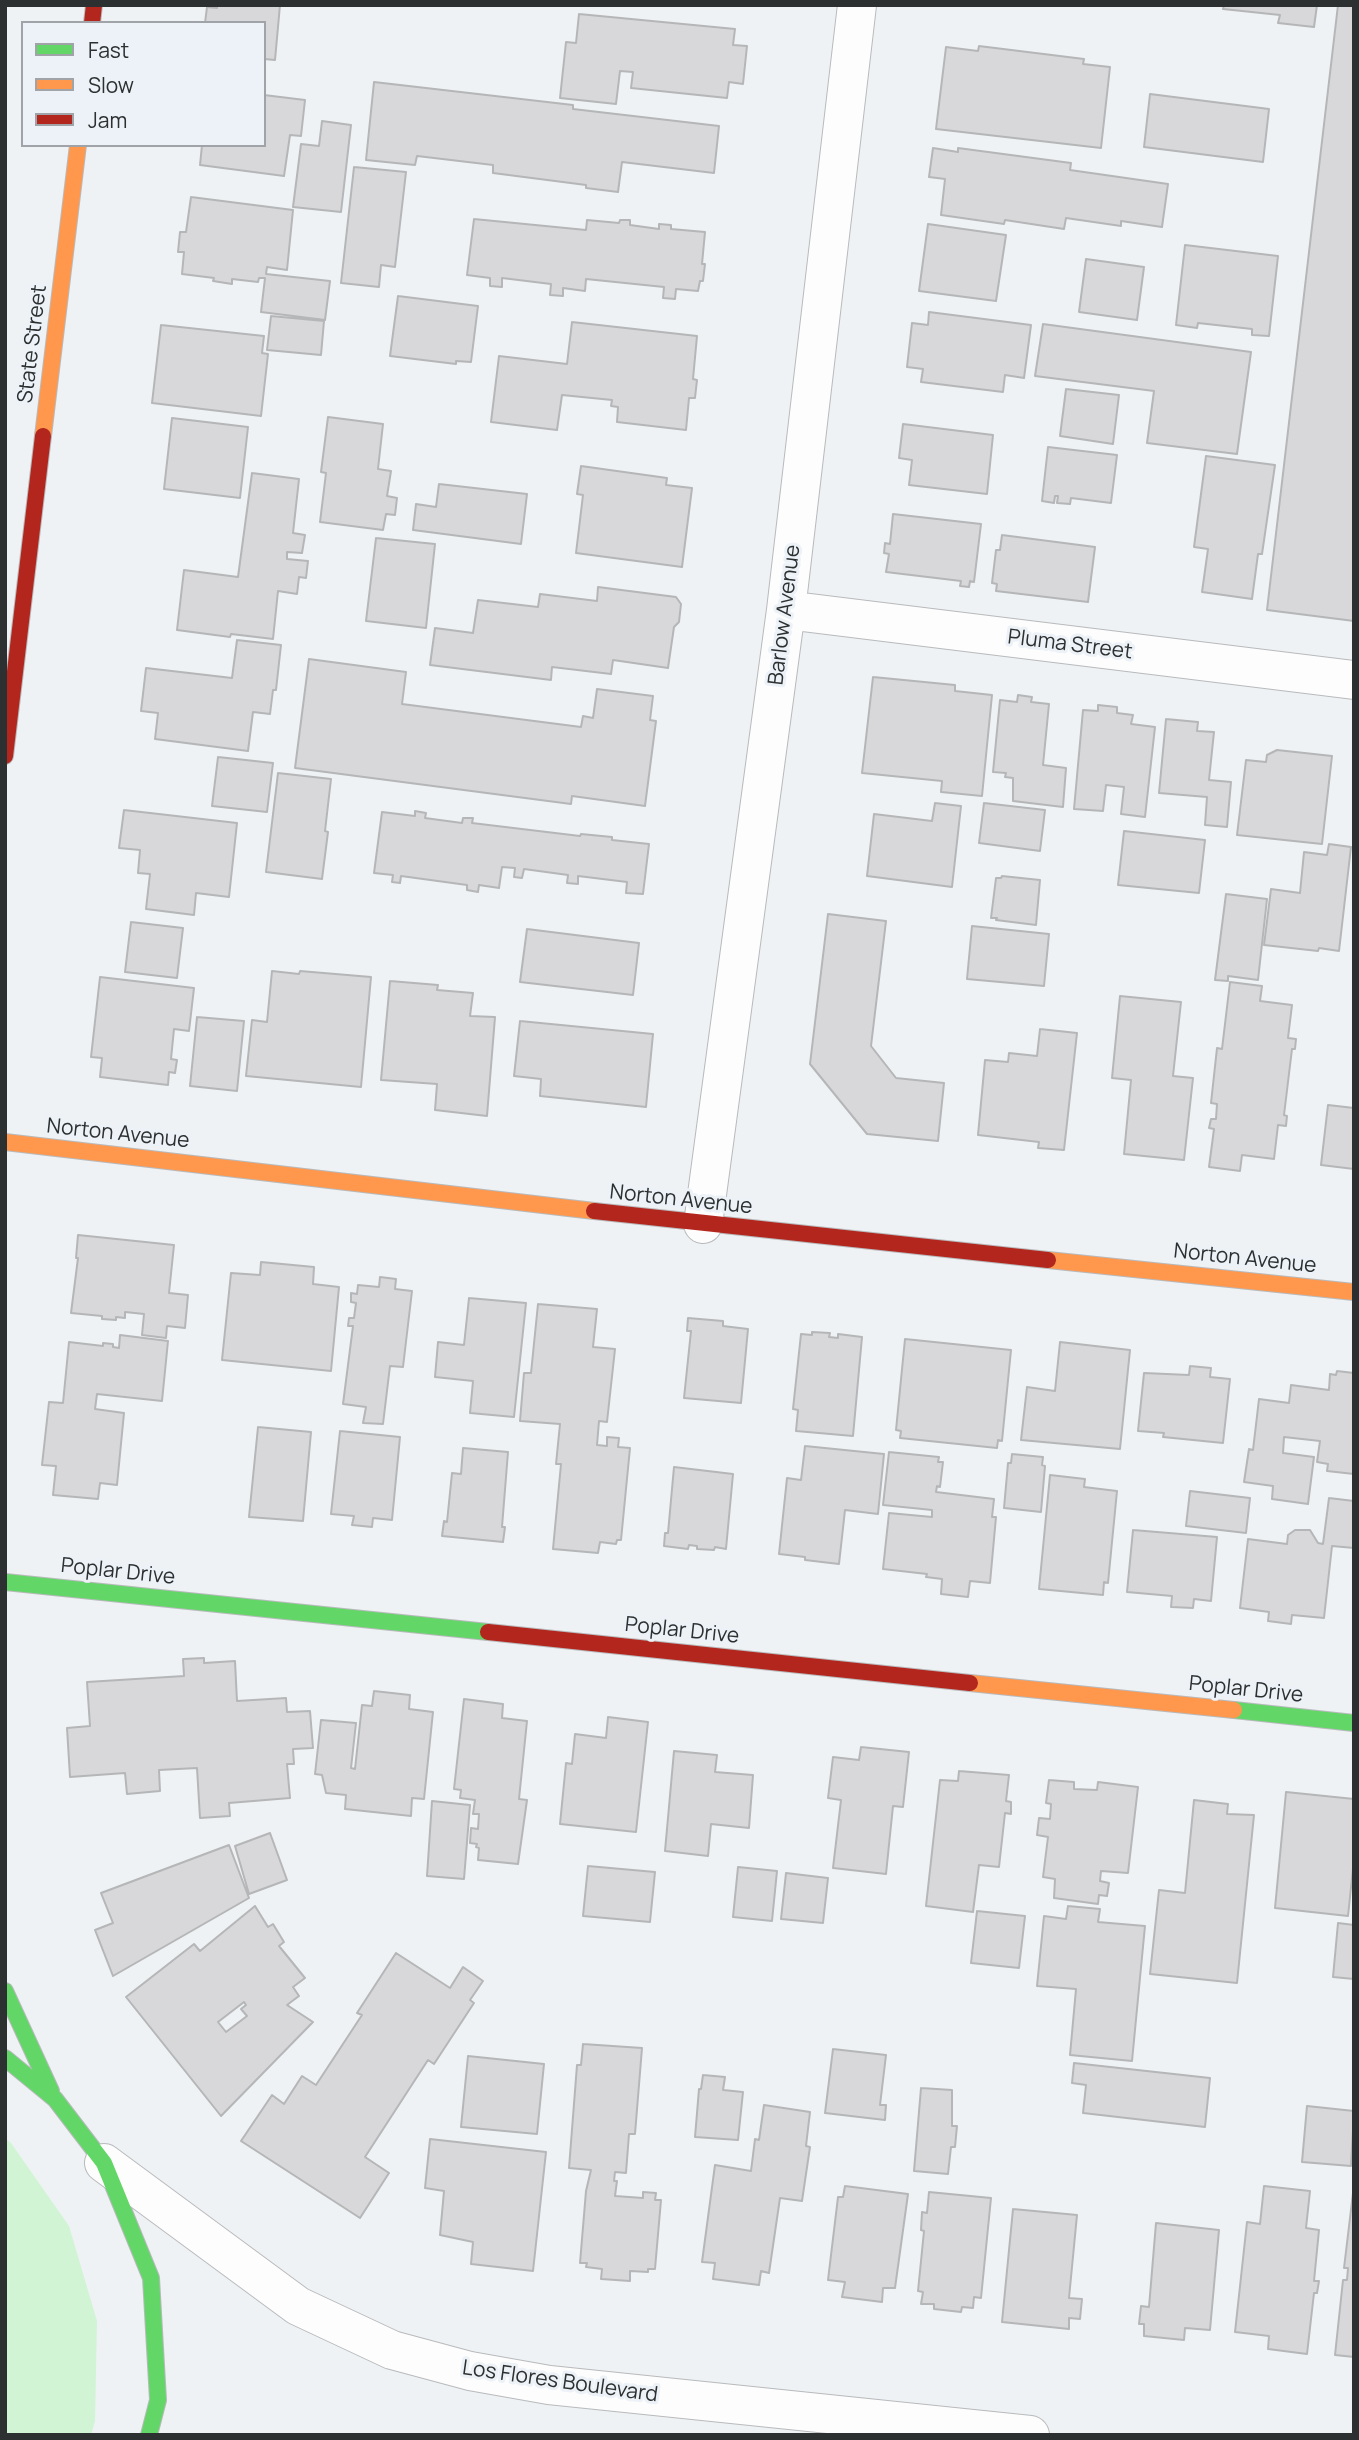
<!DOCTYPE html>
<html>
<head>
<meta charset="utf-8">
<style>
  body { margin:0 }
  #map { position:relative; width:1359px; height:2440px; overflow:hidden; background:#eff2f4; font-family:Manrope,sans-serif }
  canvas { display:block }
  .frame { position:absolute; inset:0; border:7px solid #2d3031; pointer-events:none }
  .legend { position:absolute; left:21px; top:21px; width:245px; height:126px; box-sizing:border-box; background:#ecf2f7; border:2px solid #a0a4a8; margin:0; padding:9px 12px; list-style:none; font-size:21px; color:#2d3031 }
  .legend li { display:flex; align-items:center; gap:14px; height:35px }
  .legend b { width:35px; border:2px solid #a0a4a8 }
</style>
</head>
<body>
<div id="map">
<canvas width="1359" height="2440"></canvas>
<div class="frame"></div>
<ul class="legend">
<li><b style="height:9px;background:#63d668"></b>Fast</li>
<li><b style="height:9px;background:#ff974d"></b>Slow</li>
<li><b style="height:9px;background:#b3261e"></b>Jam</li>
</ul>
</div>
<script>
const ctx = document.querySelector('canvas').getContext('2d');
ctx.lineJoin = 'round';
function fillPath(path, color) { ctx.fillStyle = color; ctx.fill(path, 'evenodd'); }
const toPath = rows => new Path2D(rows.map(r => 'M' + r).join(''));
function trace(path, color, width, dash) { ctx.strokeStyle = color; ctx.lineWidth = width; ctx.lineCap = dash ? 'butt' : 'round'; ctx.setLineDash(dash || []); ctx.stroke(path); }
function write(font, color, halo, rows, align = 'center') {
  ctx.font = font + ' Manrope,sans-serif'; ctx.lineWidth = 6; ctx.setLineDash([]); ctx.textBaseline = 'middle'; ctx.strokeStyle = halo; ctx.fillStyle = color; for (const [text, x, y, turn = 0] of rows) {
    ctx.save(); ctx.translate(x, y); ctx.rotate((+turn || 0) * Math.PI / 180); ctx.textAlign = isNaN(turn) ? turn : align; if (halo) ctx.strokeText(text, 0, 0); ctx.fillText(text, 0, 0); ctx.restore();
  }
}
const green = toPath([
  [5,2138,11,2143,69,2226,97,2321,95,2421,91,2435,5,2435]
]);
const building = toPath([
  [217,5,280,5,275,60,264,59,264,23,205,23,207,7,217,8,217,5],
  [1224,5,1317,5,1314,27,1278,23,1280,15,1223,9,1224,5],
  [1338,5,1354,5,1354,621,1267,610,1338,5],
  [579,14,735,29,733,45,747,46,743,84,729,82,727,98,631,88,633,72,620,71,616,104,560,98,566,42,576,43,579,14],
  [979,46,1084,59,1083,64,1110,67,1101,148,936,129,946,47,978,51,979,46],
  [374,82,573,105,573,109,719,126,714,173,622,162,618,192,586,188,586,185,493,173,493,165,417,156,415,165,366,160,374,82],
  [1150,94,1269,109,1263,162,1144,147,1150,94],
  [264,95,305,100,301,136,290,135,284,176,200,165,202,145,264,145,264,95],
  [322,121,351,125,341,212,293,207,301,144,319,146,322,121],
  [933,148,958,152,958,148,1071,163,1070,170,1168,184,1162,227,1121,221,1121,226,1066,218,1064,229,1005,220,1004,224,941,215,945,179,929,177,933,148],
  [354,167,406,172,395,267,381,265,379,287,341,283,354,167],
  [191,197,293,210,287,270,267,267,266,274,330,281,325,320,261,312,265,278,259,278,258,282,232,279,232,284,213,281,214,278,182,274,184,252,178,252,180,232,186,232,191,197],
  [474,219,586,230,587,220,619,223,620,220,630,220,630,225,659,229,659,224,671,225,671,229,705,232,702,264,705,264,703,281,700,281,698,291,676,289,675,299,663,298,664,287,586,279,585,291,563,288,563,296,550,295,551,284,502,278,502,287,490,286,490,278,467,275,474,219],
  [928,224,1006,235,996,301,919,291,928,224],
  [1185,245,1278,256,1269,336,1252,335,1252,329,1198,323,1197,328,1176,325,1185,245],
  [1086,259,1144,267,1137,320,1079,312,1086,259],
  [398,296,478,306,471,362,456,361,456,364,390,356,398,296],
  [929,312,1031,325,1024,378,1005,375,1003,392,921,382,923,369,907,367,912,323,928,325,929,312],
  [271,316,324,321,321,355,267,350,271,316],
  [572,322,697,336,693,379,697,380,695,398,689,398,686,430,617,422,618,407,611,406,612,400,562,395,557,430,491,422,499,356,567,364,572,322],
  [1043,324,1251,352,1237,454,1147,443,1154,391,1035,376,1043,324],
  [161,325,264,336,262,353,268,354,261,416,152,403,161,325],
  [1066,389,1119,395,1113,444,1060,436,1066,389],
  [328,417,383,424,378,469,391,471,387,496,397,498,395,515,386,514,383,530,320,522,326,473,321,472,328,417],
  [172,418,248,427,240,498,164,489,172,418],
  [903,424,993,435,987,494,909,485,912,460,899,458,903,424],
  [1048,447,1117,455,1111,503,1071,498,1070,504,1057,503,1058,496,1055,496,1054,503,1042,501,1048,447],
  [1206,456,1275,465,1262,554,1258,554,1252,599,1202,592,1208,549,1194,547,1206,456],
  [581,466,667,478,666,485,692,488,682,567,576,553,583,495,577,494,581,466],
  [252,473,299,479,293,533,305,535,302,553,287,552,287,559,308,561,306,578,299,577,297,594,278,591,273,639,231,634,230,637,177,630,184,570,238,577,252,473],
  [439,484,527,494,521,544,413,530,416,504,436,507,439,484],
  [893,514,981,524,974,582,970,581,969,587,960,586,961,581,886,572,889,554,884,553,885,543,890,544,893,514],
  [1002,535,1095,547,1088,602,996,591,997,584,992,583,996,550,1000,550,1002,535],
  [376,538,435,544,426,628,366,621,376,538],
  [598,587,676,597,681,604,679,622,674,627,668,668,613,660,611,674,552,667,551,680,430,665,435,628,473,633,478,600,538,607,540,594,597,601,598,587],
  [237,640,281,645,276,690,273,690,270,714,253,712,248,751,155,739,158,713,141,711,146,668,232,678,237,640],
  [309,659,406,672,402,704,581,727,583,716,593,718,597,689,653,696,650,720,656,721,645,806,572,796,571,804,295,768,309,659],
  [873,677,955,685,955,691,992,695,982,796,941,792,942,781,862,773,873,677],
  [1018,695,1032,697,1031,702,1049,704,1043,765,1066,768,1063,807,1013,801,1013,778,1005,777,1006,773,993,772,1000,700,1017,702,1018,695],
  [1098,705,1117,707,1117,713,1133,715,1131,724,1155,727,1145,817,1121,814,1124,787,1106,785,1103,811,1074,809,1083,710,1098,711,1098,705],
  [1166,719,1198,722,1197,731,1214,732,1209,780,1231,782,1227,827,1205,825,1207,797,1159,793,1166,719],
  [1277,750,1332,756,1322,844,1237,835,1246,760,1266,762,1267,755,1277,750],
  [218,757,273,763,267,812,212,806,218,757],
  [278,773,331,779,325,831,328,832,322,879,266,872,278,773],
  [935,803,961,806,952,887,867,876,874,814,932,821,935,803],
  [984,803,1045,810,1040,851,979,843,984,803],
  [124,810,237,823,229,897,196,893,194,915,146,909,150,874,138,873,140,850,119,848,124,810],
  [415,811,426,813,425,818,462,823,463,818,473,818,472,823,580,836,581,834,612,837,612,840,649,844,643,894,626,893,627,882,578,876,578,884,567,883,568,875,524,869,522,878,514,877,515,868,502,867,499,888,479,885,478,892,467,890,467,885,401,876,400,883,392,882,393,875,374,873,382,812,415,816,415,811],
  [1124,831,1205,840,1199,893,1118,885,1124,831],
  [1329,844,1351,847,1339,951,1319,948,1318,951,1264,945,1271,889,1300,893,1304,852,1327,855,1329,844],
  [1002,876,1040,880,1036,925,996,920,997,918,991,918,996,878,1001,878,1002,876],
  [1226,894,1267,899,1258,980,1228,976,1228,981,1215,980,1226,894],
  [828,914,886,921,871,1046,896,1078,944,1083,938,1141,867,1134,810,1064,828,914],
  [131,922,183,928,177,978,125,972,131,922],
  [972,926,1049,934,1044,986,967,979,972,926],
  [527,929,639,943,633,995,520,982,527,929],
  [272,971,299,974,300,971,371,977,361,1087,246,1076,252,1020,267,1022,272,971],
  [100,977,194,988,189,1031,174,1029,171,1059,177,1060,175,1073,169,1072,168,1085,100,1077,102,1058,91,1057,100,977],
  [390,981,438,985,437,990,473,993,470,1016,495,1017,487,1116,435,1110,437,1084,381,1080,390,981],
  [1230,982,1262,986,1260,1001,1292,1005,1288,1038,1296,1039,1295,1049,1292,1049,1284,1115,1287,1116,1286,1126,1278,1125,1274,1159,1242,1155,1240,1171,1209,1167,1214,1129,1209,1128,1211,1119,1216,1119,1217,1104,1211,1103,1217,1048,1222,1049,1230,982],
  [1120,996,1181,1002,1173,1076,1193,1078,1184,1160,1124,1154,1131,1080,1112,1078,1120,996],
  [197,1017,244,1021,237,1091,190,1086,197,1017],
  [520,1021,653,1034,646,1107,540,1096,541,1079,514,1076,520,1021],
  [1040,1029,1077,1033,1064,1150,1038,1148,1039,1142,978,1135,985,1060,1008,1062,1009,1053,1037,1056,1040,1029],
  [1328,1105,1354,1108,1354,1169,1321,1165,1328,1105],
  [78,1235,174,1245,169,1293,188,1295,185,1328,167,1326,166,1338,142,1335,144,1314,125,1312,125,1318,116,1317,116,1320,102,1319,102,1316,71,1313,78,1258,76,1258,78,1235],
  [261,1262,314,1267,313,1284,339,1287,331,1371,222,1360,231,1273,260,1275,261,1262],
  [380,1277,396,1279,395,1289,412,1291,403,1367,390,1366,383,1424,363,1423,366,1407,343,1404,353,1326,348,1326,349,1318,354,1318,356,1303,351,1302,351,1293,357,1294,358,1285,379,1287,380,1277],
  [469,1298,526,1303,514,1417,470,1413,473,1381,435,1377,438,1342,464,1345,469,1298],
  [538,1304,597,1309,593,1347,615,1349,607,1422,599,1421,597,1445,607,1446,607,1437,619,1438,618,1447,630,1448,621,1540,617,1540,616,1544,600,1542,598,1553,553,1549,561,1464,556,1464,560,1424,520,1421,524,1373,531,1373,538,1304],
  [688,1318,723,1321,723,1326,748,1329,741,1403,684,1398,691,1331,687,1331,688,1318],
  [812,1332,830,1333,829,1337,838,1338,838,1334,862,1337,853,1436,796,1431,798,1410,793,1409,801,1334,812,1335,812,1332],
  [120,1335,168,1341,162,1401,97,1394,95,1409,124,1413,117,1485,100,1483,98,1499,53,1495,56,1466,42,1465,49,1402,63,1403,69,1342,103,1346,103,1343,113,1344,113,1347,119,1348,120,1335],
  [905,1339,1011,1350,1002,1441,998,1440,997,1448,900,1438,901,1431,896,1430,905,1339],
  [1060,1342,1130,1350,1120,1449,1021,1440,1027,1387,1055,1391,1060,1342],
  [1190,1366,1211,1368,1210,1377,1230,1379,1223,1443,1163,1437,1164,1433,1138,1431,1144,1373,1189,1375,1190,1366],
  [1337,1371,1354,1373,1354,1474,1327,1471,1328,1464,1317,1462,1320,1441,1284,1437,1283,1453,1314,1457,1308,1504,1272,1499,1273,1486,1244,1482,1249,1449,1253,1450,1259,1399,1289,1403,1291,1385,1329,1390,1330,1374,1336,1375,1337,1371],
  [258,1427,311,1432,303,1521,249,1517,258,1427],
  [340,1431,400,1437,392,1520,373,1518,372,1527,352,1525,354,1516,331,1514,340,1431],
  [805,1446,884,1454,878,1514,845,1510,839,1564,805,1560,805,1557,779,1554,787,1478,801,1480,805,1446],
  [463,1448,508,1452,502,1527,505,1527,503,1542,442,1536,444,1521,447,1522,452,1473,461,1474,463,1448],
  [889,1452,939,1457,938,1462,943,1462,940,1487,937,1486,936,1492,994,1499,992,1517,996,1517,990,1583,970,1581,968,1597,941,1594,942,1579,926,1577,927,1574,883,1569,889,1513,932,1517,932,1510,883,1505,889,1452],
  [1012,1454,1043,1457,1042,1465,1045,1466,1041,1512,1004,1508,1008,1463,1011,1463,1012,1454],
  [674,1467,733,1474,726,1549,715,1547,714,1550,697,1549,697,1546,689,1545,688,1549,664,1546,665,1533,668,1533,674,1467],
  [1050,1475,1085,1479,1084,1487,1117,1491,1108,1583,1104,1582,1103,1595,1039,1589,1050,1475],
  [1190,1491,1250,1498,1246,1533,1186,1526,1190,1491],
  [1329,1498,1354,1501,1354,1548,1332,1546,1324,1618,1292,1615,1291,1624,1268,1621,1269,1612,1240,1608,1248,1539,1287,1544,1288,1535,1295,1530,1310,1530,1318,1543,1323,1544,1329,1498],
  [1133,1530,1217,1537,1211,1601,1194,1599,1193,1608,1171,1607,1172,1596,1127,1592,1133,1530],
  [204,1658,204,1663,235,1661,237,1701,286,1698,287,1712,310,1711,313,1748,293,1749,294,1764,287,1764,290,1798,229,1803,230,1816,200,1818,197,1768,159,1770,160,1791,127,1794,125,1773,70,1777,67,1728,90,1726,87,1682,184,1676,183,1659,204,1658],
  [374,1691,410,1695,409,1709,433,1712,424,1799,412,1798,411,1816,345,1809,346,1795,326,1793,322,1775,315,1774,321,1720,356,1723,351,1768,355,1769,362,1705,372,1706,374,1691],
  [464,1699,503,1704,502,1718,527,1721,519,1799,527,1800,518,1864,478,1860,479,1848,476,1847,477,1844,470,1843,471,1828,478,1829,479,1814,473,1814,475,1800,460,1798,461,1790,454,1789,464,1699],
  [608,1717,648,1722,636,1832,560,1824,566,1763,572,1764,575,1734,606,1738,608,1717],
  [861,1747,909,1752,903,1807,893,1806,886,1874,833,1868,841,1800,828,1798,833,1757,859,1760,861,1747],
  [674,1751,717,1755,715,1772,753,1775,749,1828,711,1824,708,1856,665,1851,674,1751],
  [959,1771,1009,1775,1006,1801,1011,1802,1011,1814,1005,1813,999,1867,979,1865,973,1912,926,1906,940,1780,958,1781,959,1771],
  [1049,1780,1074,1782,1074,1789,1097,1790,1098,1782,1138,1787,1128,1873,1101,1871,1100,1881,1109,1883,1107,1896,1099,1895,1098,1904,1054,1898,1055,1879,1043,1877,1048,1837,1037,1835,1039,1818,1050,1819,1051,1804,1046,1803,1049,1780],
  [1286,1792,1354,1799,1354,1859,1348,1916,1275,1908,1286,1792],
  [1194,1800,1228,1804,1227,1814,1254,1815,1237,1983,1150,1974,1159,1890,1185,1893,1194,1800],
  [432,1801,470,1805,464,1879,427,1876,432,1801],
  [270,1833,287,1880,249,1894,235,1846,270,1833],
  [229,1845,249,1898,113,1976,95,1930,113,1923,101,1893,229,1845],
  [588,1866,655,1872,650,1922,583,1916,588,1866],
  [738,1867,777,1871,772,1921,733,1917,738,1867],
  [786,1873,828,1878,823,1923,781,1919,786,1873],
  [255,1906,268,1927,273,1924,284,1942,279,1946,305,1978,293,1987,299,1996,287,2005,313,2022,221,2116,126,1997,194,1944,200,1951,255,1906],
  [244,2002,246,2005,241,2009,247,2016,226,2032,218,2022,244,2002],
  [1068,1906,1100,1909,1098,1922,1145,1926,1132,2061,1070,2055,1076,1989,1037,1986,1044,1916,1066,1919,1068,1906],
  [977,1911,1025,1916,1019,1968,971,1963,977,1911],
  [1338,1923,1354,1925,1354,1979,1333,1977,1338,1923],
  [396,1953,450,1988,463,1967,483,1981,470,2000,474,2003,434,2064,428,2060,365,2157,389,2173,360,2218,241,2141,272,2095,284,2104,302,2076,316,2085,362,2015,357,2013,396,1953],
  [583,2044,642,2048,635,2134,629,2134,626,2173,615,2172,614,2181,617,2181,615,2196,643,2198,643,2192,656,2193,655,2200,661,2200,655,2269,648,2269,648,2272,630,2271,630,2281,601,2279,602,2269,586,2267,587,2263,580,2263,586,2191,591,2170,569,2168,577,2065,581,2065,583,2044],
  [833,2049,886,2055,880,2105,886,2105,885,2120,825,2113,833,2049],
  [468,2056,544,2064,537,2134,461,2127,468,2056],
  [1074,2063,1210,2078,1205,2127,1083,2113,1086,2085,1072,2083,1074,2063],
  [703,2075,725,2077,723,2090,743,2092,738,2140,695,2137,699,2089,701,2089,703,2075],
  [921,2088,952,2090,952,2126,957,2126,955,2147,951,2147,948,2174,914,2171,921,2088],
  [764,2105,810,2112,806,2146,810,2147,802,2201,780,2198,769,2273,761,2271,759,2285,713,2279,715,2263,702,2262,715,2165,751,2171,755,2139,759,2140,764,2105],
  [1307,2106,1354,2111,1351,2166,1302,2162,1307,2106],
  [430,2139,546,2152,533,2271,471,2264,473,2242,440,2235,444,2191,425,2188,430,2139],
  [845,2186,908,2194,895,2288,883,2288,882,2302,842,2297,845,2282,828,2280,838,2197,843,2197,845,2186],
  [1264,2186,1310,2191,1306,2228,1319,2230,1314,2281,1319,2281,1317,2293,1314,2293,1307,2354,1268,2349,1269,2336,1235,2332,1247,2222,1260,2224,1264,2186],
  [929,2192,991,2198,981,2298,974,2297,973,2308,962,2307,961,2312,934,2309,934,2304,921,2304,923,2292,918,2291,924,2231,921,2230,922,2212,927,2213,929,2192],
  [1353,2193,1354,2193,1354,2357,1335,2355,1343,2280,1347,2280,1348,2268,1344,2268,1353,2193],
  [1013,2209,1077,2215,1069,2298,1082,2299,1080,2319,1069,2318,1069,2329,1002,2322,1013,2209],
  [1156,2223,1219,2230,1210,2330,1185,2328,1184,2340,1144,2336,1144,2324,1139,2324,1141,2306,1149,2307,1156,2223]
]);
const street = toPath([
  [786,610,1354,680],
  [703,1224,786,610,857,5],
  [104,2163,298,2306,392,2350,470,2371,549,2385,1030,2435]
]);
const fast = toPath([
  [5,1582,488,1632],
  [1234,1710,1354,1723],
  [5,1991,51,2091],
  [5,2058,55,2099,104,2163,151,2278,158,2400,149,2435]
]);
const slow = toPath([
  [43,436,78,145],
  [5,1142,594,1211],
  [1048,1260,1354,1292],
  [970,1683,1234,1710]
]);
const jam = toPath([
  [92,23,94,5],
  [5,756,43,436],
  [594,1211,1048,1260],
  [488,1632,970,1683]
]);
const streetNames = [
  ["State Street",33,344,-83],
  ["Barlow Avenue",785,615,-83],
  ["Pluma Street",1070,645,7],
  ["Norton Avenue",118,1134,6],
  ["Norton Avenue",681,1200,6],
  ["Norton Avenue",1245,1259,6],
  ["Poplar Drive",118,1572,6],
  ["Poplar Drive",682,1631,6],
  ["Poplar Drive",1246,1690,6],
  ["Los Flores Boulevard",560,2382,8]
];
fillPath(green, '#d0f4d4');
fillPath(building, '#d8d8da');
trace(building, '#b5b6b7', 2);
trace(street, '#b8babc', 40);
trace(fast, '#b8babc', 18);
trace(slow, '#b8babc', 18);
trace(jam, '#b8babc', 18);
trace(street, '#fdfdfd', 38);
trace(fast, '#63d668', 16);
trace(slow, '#ff974d', 16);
trace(jam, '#b3261e', 16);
write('21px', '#2d3031', '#ecf2f7', streetNames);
</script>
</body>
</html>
